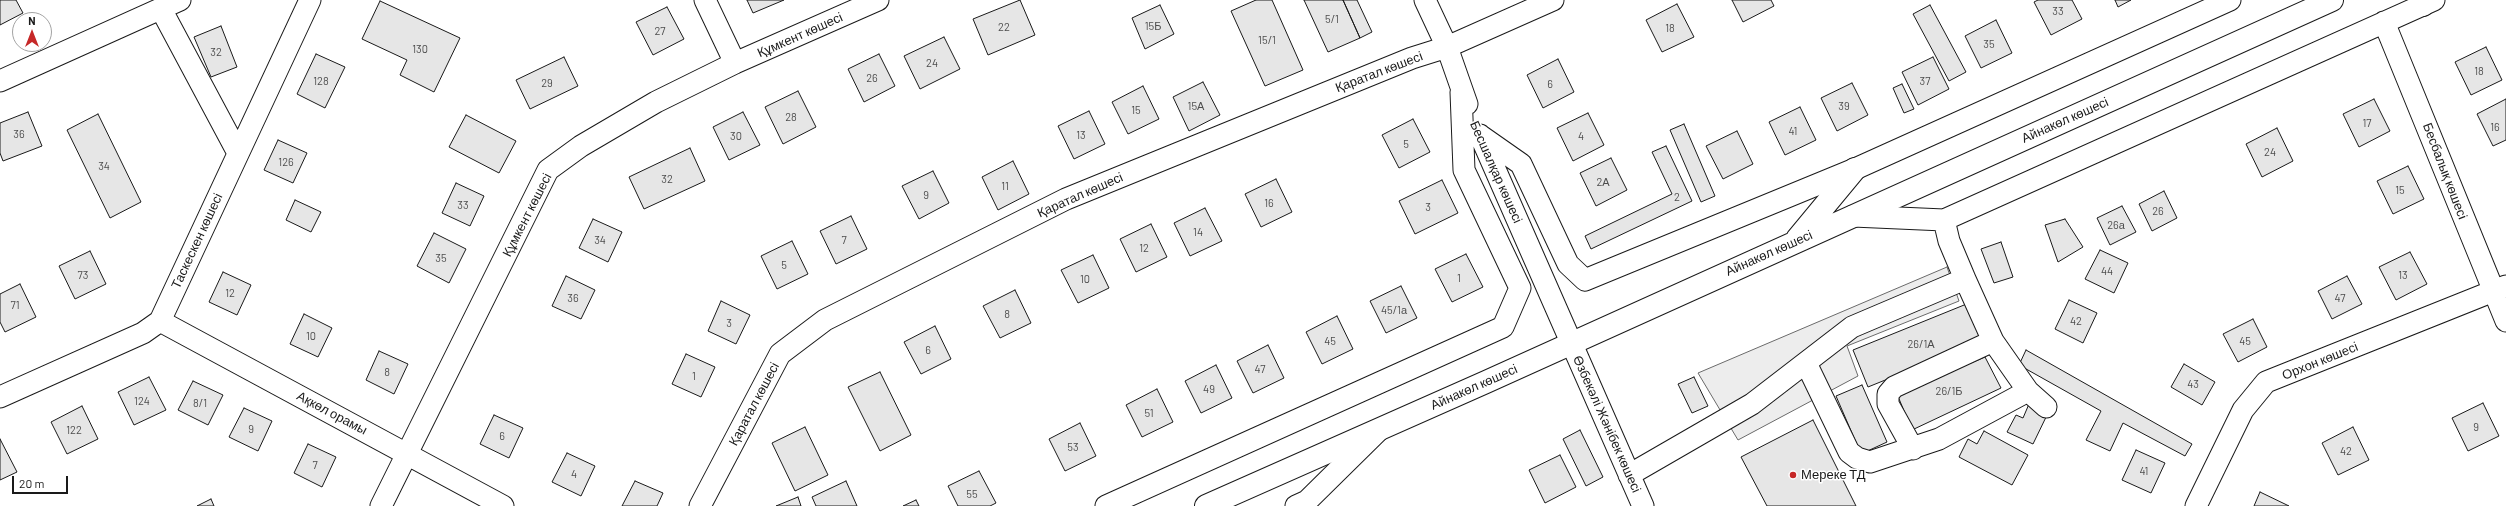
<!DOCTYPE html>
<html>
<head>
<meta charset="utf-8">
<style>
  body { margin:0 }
  #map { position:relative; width:2506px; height:506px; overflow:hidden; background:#fff; font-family:Barlow,sans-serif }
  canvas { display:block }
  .north { position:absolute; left:12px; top:12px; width:40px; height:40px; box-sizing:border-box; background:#fff; border:1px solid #a3a3a3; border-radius:50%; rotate:0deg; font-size:11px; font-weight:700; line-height:16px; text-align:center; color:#1a1a1a }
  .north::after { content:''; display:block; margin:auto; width:14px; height:18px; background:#c62828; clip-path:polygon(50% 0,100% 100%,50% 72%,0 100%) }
  .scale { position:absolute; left:12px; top:476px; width:56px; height:18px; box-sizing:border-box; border:2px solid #1a1a1a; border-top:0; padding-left:5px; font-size:12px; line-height:14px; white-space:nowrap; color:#1a1a1a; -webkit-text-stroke:3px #fff; paint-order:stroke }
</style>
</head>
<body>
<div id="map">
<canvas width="2506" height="506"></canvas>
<div class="north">N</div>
<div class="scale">20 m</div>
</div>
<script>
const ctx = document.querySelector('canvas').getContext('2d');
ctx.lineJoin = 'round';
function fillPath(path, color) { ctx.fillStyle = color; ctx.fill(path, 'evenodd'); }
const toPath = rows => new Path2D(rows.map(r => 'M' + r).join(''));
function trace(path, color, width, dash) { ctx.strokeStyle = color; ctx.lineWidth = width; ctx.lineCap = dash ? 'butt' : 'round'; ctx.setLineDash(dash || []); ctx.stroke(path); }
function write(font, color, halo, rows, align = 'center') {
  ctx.font = font + ' Barlow,sans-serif'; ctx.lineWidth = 3; ctx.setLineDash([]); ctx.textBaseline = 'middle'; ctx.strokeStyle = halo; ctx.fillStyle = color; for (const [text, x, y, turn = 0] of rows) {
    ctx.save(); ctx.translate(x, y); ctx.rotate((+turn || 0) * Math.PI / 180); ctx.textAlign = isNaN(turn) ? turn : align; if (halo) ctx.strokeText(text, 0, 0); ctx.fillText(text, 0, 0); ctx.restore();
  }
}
const built = toPath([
  [1947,267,1959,301,1847,346,1858,376,1738,440,1698,373,1947,267]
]);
const building = toPath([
  [0,0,16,0,23,13,0,25,0,0],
  [747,0,784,0,753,13,747,0],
  [1020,0,1035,35,988,55,973,19,1020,0],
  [1256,0,1272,0,1303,70,1265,86,1231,11,1256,0],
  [1304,0,1343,0,1360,38,1328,52,1304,0],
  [1343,0,1357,0,1372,32,1360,38,1343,0],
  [1732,0,1771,0,1774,6,1743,22,1732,0],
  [2038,0,2072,0,2082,19,2051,35,2034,2,2038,0],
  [2115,0,2131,0,2118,7,2115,0],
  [380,1,460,38,434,92,400,75,407,60,362,39,380,1],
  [1677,4,1694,37,1662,52,1646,20,1677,4],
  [1160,5,1174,34,1145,49,1132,18,1160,5],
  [1930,5,1966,72,1949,81,1913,14,1930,5],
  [667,7,684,39,653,55,636,22,667,7],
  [1996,20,2012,53,1981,68,1965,36,1996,20],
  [221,26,237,67,211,77,194,37,221,26],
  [944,37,960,69,920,89,904,56,944,37],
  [2486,47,2502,80,2471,95,2455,62,2486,47],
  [316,54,345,67,325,108,297,94,316,54],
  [879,54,895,86,864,102,848,69,879,54],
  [564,57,578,86,530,109,516,80,564,57],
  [1933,57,1949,89,1918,105,1902,72,1933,57],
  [1558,59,1574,92,1543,108,1527,75,1558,59],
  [1203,82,1220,115,1189,131,1173,97,1203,82],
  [1852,83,1868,115,1837,131,1821,98,1852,83],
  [1902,84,1914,109,1904,113,1893,88,1902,84],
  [1143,86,1159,119,1128,134,1112,102,1143,86],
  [798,91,816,127,783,144,765,107,798,91],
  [2374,99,2390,131,2359,147,2343,114,2374,99],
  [2506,99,2506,140,2493,146,2477,114,2506,99],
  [1800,107,1816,140,1785,155,1769,122,1800,107],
  [1089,111,1105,144,1074,159,1058,126,1089,111],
  [28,112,42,146,3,161,0,153,0,123,28,112],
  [743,112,760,145,729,160,713,127,743,112],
  [1588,113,1604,145,1573,161,1557,128,1588,113],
  [98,114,141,202,110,218,67,130,98,114],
  [466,115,516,141,499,173,449,147,466,115],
  [1413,119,1430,152,1399,168,1382,135,1413,119],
  [1684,124,1715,196,1701,202,1670,130,1684,124],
  [2277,128,2293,161,2262,177,2246,144,2277,128],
  [1737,131,1753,164,1723,179,1706,146,1737,131],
  [278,140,307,153,293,183,264,170,278,140],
  [1666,146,1692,201,1591,249,1585,236,1672,194,1652,152,1666,146],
  [690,148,705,181,644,209,629,177,690,148],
  [1611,158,1627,190,1596,206,1580,173,1611,158],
  [1013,161,1029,194,998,210,982,177,1013,161],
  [2408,166,2424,199,2393,214,2377,181,2408,166],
  [933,171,949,203,919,219,902,186,933,171],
  [1276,179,1292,212,1261,227,1245,194,1276,179],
  [1442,180,1458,213,1415,234,1399,201,1442,180],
  [456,183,484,196,470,226,442,213,456,183],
  [2164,191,2177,218,2152,231,2139,204,2164,191],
  [295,200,321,212,311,232,286,220,295,200],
  [2122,206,2136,232,2110,245,2097,218,2122,206],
  [1205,208,1222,241,1190,256,1174,223,1205,208],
  [851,216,867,249,836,264,820,231,851,216],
  [593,219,622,232,608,262,579,248,593,219],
  [2065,219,2083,247,2058,262,2045,225,2065,219],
  [1151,224,1167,257,1136,272,1120,239,1151,224],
  [434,233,466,249,449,283,417,266,434,233],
  [792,241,808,274,777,289,761,256,792,241],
  [2001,242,2013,277,1994,283,1981,249,2001,242],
  [2100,250,2128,263,2114,293,2085,279,2100,250],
  [90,251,106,284,75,299,59,266,90,251],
  [2410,252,2427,284,2396,300,2379,267,2410,252],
  [1466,254,1483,287,1452,302,1435,269,1466,254],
  [1093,255,1109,288,1078,303,1061,270,1093,255],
  [223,272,251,285,237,315,209,302,223,272],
  [566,276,595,290,581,319,552,306,566,276],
  [2347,276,2362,304,2332,319,2318,291,2347,276],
  [20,284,36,317,5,332,0,322,0,294,20,284],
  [1401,286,1417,318,1386,333,1370,301,1401,286],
  [1015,290,1031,323,1000,338,983,306,1015,290],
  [2069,300,2097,313,2083,343,2055,329,2069,300],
  [721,301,750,315,736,344,708,331,721,301],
  [1974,301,1989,338,1868,387,1853,350,1974,301],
  [304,314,332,328,318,357,290,344,304,314],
  [1337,316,1353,349,1322,364,1306,332,1337,316],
  [2253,319,2267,347,2238,362,2223,334,2253,319],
  [935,326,951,359,921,374,904,342,935,326],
  [1268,345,1284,378,1253,393,1237,361,1268,345],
  [2026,350,2192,444,2185,456,2123,423,2110,451,2086,440,2101,411,2019,365,2026,350],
  [379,351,408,364,394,394,366,380,379,351],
  [686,354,715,367,701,397,672,384,686,354],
  [1985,357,2001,388,1912,430,1897,394,1985,357],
  [2184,364,2215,382,2202,405,2171,387,2184,364],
  [1216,365,1232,398,1201,413,1185,381,1216,365],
  [880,372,911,435,880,451,848,387,880,372],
  [149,377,166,410,134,425,118,392,149,377],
  [1694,377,1708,406,1692,413,1678,384,1694,377],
  [193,381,223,395,208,425,178,410,193,381],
  [1862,385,1887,442,1861,454,1836,396,1862,385],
  [1157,389,1173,422,1142,437,1126,405,1157,389],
  [2483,403,2499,436,2468,451,2452,418,2483,403],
  [2029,404,2048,413,2033,444,2007,432,2016,415,2023,418,2029,404],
  [82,406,98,439,67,454,51,422,82,406],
  [244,408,272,421,258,451,229,437,244,408],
  [494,415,523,428,509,458,480,444,494,415],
  [1813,420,1856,506,1767,506,1741,457,1813,420],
  [1080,423,1096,456,1065,471,1049,439,1080,423],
  [805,427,828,475,795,491,772,443,805,427],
  [2353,427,2369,460,2338,475,2322,443,2353,427],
  [1580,430,1603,477,1586,486,1563,439,1580,430],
  [1984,431,2028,455,2012,485,1959,457,1968,439,1977,444,1984,431],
  [0,439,17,472,0,480,0,439],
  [308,444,336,457,322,487,294,473,308,444],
  [2136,450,2165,463,2151,493,2122,480,2136,450],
  [567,453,595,466,581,496,552,482,567,453],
  [1560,455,1576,487,1545,503,1529,470,1560,455],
  [979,471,996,503,990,506,958,506,948,486,979,471],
  [635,481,663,493,657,506,622,506,635,481],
  [846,481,857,506,816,506,812,497,846,481],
  [2260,492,2289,506,2254,506,2260,492],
  [798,497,801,506,776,506,798,497],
  [211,499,214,506,197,506,211,499],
  [916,500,919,506,903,506,916,500]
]);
const minor = toPath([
  [705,0,735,63],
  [1425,0,1447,47,1467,104],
  [161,9,238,153],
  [2384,22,2506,321],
  [0,81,180,0],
  [1480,135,1643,506],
  [1481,136,1521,164,1568,264,1585,280,1855,169,2230,0],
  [1853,216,1944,220,2434,0],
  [1965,279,1993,341,2028,391,2046,407],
  [160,321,503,506],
  [1806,363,1849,452,1857,458,1870,462,1939,439,2028,391],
  [0,397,143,333,160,321,310,0],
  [1913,449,1888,404,1888,394,1894,387,1993,341],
  [1629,475,1752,404,1852,327,1965,279,1949,241,1944,220],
  [381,506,548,170,581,146,656,102,735,63,878,0],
  [700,506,780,354,825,320,1066,199,1412,58,1447,47,1553,0],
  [1106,506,1503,327,1520,288,1464,170,1461,92],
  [1296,506,1307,501,1378,431],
  [2196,506,2243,410,2266,382,2506,286]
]);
const major = toPath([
  [2423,5,2427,0],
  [1797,239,1855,169],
  [1206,506,1486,382,2332,0]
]);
const markers = [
  [1793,475,4,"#c62828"]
];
const numberNames = [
  ["33",2058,11],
  ["5/1",1332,19],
  ["15Б",1153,26],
  ["22",1004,27],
  ["18",1670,28],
  ["27",660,31],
  ["15/1",1267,40],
  ["35",1989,44],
  ["130",420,49],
  ["32",216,52],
  ["24",932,63],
  ["18",2479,71],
  ["26",872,78],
  ["128",321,81],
  ["37",1925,81],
  ["29",547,83],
  ["6",1550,84],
  ["15А",1196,106],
  ["39",1844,106],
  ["15",1136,110],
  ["28",791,117],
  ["17",2367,123],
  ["16",2495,127],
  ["41",1793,131],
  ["36",19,134],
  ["13",1081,135],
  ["30",736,136],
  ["4",1581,136],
  ["5",1406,144],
  ["24",2270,152],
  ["126",286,162],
  ["34",104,166],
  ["32",667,179],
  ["2А",1603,182],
  ["11",1005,186],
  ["15",2400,190],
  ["9",926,195],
  ["2",1677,197],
  ["16",1269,203],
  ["33",463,205],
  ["3",1428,207],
  ["26",2158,211],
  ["26а",2116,225],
  ["14",1198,232],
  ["34",600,240],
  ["7",844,240],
  ["12",1144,248],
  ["35",441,258],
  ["5",784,265],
  ["44",2107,271],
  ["73",83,275],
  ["13",2403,275],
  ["1",1459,278],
  ["10",1085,279],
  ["12",230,293],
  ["36",573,298],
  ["47",2340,298],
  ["71",15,305],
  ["45/1а",1394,310],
  ["8",1007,314],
  ["42",2076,321],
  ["3",729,323],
  ["10",311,336],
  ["45",1330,341],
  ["45",2245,341],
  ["26/1А",1921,344],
  ["6",928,350],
  ["47",1260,369],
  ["8",387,372],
  ["1",694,376],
  ["43",2193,384],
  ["49",1209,389],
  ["26/1Б",1949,391],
  ["124",142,401],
  ["8/1",200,403],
  ["51",1149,413],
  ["9",2476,427],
  ["9",251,429],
  ["122",74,430],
  ["6",502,436],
  ["53",1073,447],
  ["42",2346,451],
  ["7",315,465],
  ["41",2144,471],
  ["4",574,474],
  ["55",972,494]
];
const streetNames = [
  ["Құмкент көшесі",800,35,-24],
  ["Қаратал көшесі",1379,72,-21],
  ["Айнакөл көшесі",2065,120,-24],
  ["Бесбалық көшесі",2445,171,69],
  ["Бесшалқар көшесі",1496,172,66],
  ["Қаратал көшесі",1080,195,-24],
  ["Құмкент көшесі",527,215,-63],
  ["Таскескен көшесі",197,241,-65],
  ["Айнакөл көшесі",1769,253,-24],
  ["Орхон көшесі",2320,361,-22],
  ["Айнакөл көшесі",1474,387,-24],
  ["Қаратал көшесі",754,404,-62],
  ["Ақкөл орамы",332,413,28],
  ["Өзбекәлі Жәнібек көшесі",1607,424,66]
];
const poiNames = [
  ["Мереке ТД",1801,475]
];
fillPath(built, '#ededed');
trace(built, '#6a6a6a', 1);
fillPath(building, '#e6e6e6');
trace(building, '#1a1a1a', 1);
trace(minor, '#1a1a1a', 23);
trace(major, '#1a1a1a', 24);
trace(minor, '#fff', 21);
trace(major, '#fff', 22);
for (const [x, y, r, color] of markers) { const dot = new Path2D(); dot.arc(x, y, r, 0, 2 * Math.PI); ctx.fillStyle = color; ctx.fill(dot); trace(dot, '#fff', 1.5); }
write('11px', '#4d4d4d', null, numberNames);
write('13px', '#1a1a1a', '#fff', streetNames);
write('13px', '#1a1a1a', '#fff', poiNames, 'left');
</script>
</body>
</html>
